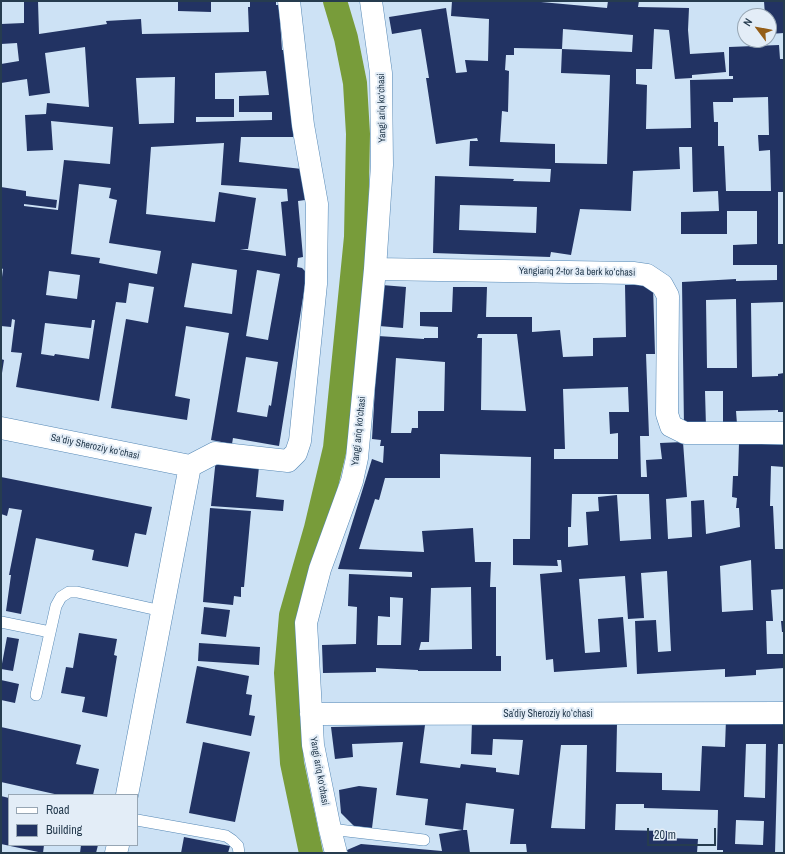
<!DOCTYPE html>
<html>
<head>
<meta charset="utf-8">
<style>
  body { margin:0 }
  #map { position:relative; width:785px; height:854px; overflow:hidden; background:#cde2f5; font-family:"Archivo Narrow",sans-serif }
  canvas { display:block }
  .frame { position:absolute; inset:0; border:2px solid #263c4f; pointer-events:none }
  .legend { position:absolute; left:8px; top:794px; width:130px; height:52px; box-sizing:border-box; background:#e3edf7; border:1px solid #97a6b4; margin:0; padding:5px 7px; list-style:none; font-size:12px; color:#263c4f }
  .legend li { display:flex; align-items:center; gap:8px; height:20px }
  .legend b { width:20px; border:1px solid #97a6b4 }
  .north { position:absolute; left:737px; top:8px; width:40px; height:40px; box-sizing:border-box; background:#e3edf7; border:1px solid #97a6b4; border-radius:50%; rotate:302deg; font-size:11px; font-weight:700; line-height:16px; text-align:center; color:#263c4f }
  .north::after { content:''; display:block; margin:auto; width:14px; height:18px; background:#955e17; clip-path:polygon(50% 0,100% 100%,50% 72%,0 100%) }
  .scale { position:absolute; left:647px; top:828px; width:69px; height:18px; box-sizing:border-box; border:2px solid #263c4f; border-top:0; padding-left:5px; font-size:12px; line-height:14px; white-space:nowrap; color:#263c4f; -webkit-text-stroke:3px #e3edf7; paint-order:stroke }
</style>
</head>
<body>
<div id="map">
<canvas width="785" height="854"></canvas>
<div class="frame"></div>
<ul class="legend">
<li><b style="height:5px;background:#fff"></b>Road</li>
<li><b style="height:11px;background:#223363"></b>Building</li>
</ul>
<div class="north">N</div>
<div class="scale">20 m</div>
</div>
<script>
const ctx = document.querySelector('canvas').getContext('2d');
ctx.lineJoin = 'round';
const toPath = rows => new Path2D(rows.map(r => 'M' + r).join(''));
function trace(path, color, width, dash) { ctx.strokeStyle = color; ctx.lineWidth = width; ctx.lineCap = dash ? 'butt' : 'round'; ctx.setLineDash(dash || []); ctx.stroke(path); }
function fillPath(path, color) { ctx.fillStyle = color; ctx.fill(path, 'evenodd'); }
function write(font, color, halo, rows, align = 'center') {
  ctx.font = font + ' "Archivo Narrow",sans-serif'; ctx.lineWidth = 4; ctx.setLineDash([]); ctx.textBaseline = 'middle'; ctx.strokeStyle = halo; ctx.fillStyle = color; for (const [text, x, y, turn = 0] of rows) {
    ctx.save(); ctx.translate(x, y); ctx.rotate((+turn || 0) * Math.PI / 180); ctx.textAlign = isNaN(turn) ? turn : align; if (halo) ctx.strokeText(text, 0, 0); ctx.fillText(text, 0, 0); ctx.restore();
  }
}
const canal = toPath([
  [311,853,292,763,286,673,291,615,316,528,335,448,356,237,358,134,355,83,346,38,335,1]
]);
const building = toPath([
  [24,1,38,1,39,34,107,24,106,21,141,19,142,34,249,32,248,7,250,7,250,1,276,1,276,5,279,5,282,50,285,50,293,120,293,137,241,137,239,162,302,169,305,200,298,201,303,257,298,258,297,267,302,268,307,273,279,446,233,438,232,444,211,440,229,333,186,326,175,396,190,399,187,420,111,408,126,319,148,323,154,287,129,283,126,303,116,302,99,401,16,387,22,353,11,352,15,320,12,319,11,327,1,326,1,285,3,269,1,268,1,187,26,191,26,196,57,200,56,208,24,204,24,206,58,210,64,160,110,164,113,127,51,121,53,150,27,151,25,115,46,114,47,103,89,107,85,47,45,53,50,93,29,96,27,79,1,83,1,64,19,61,17,43,1,44,1,24,24,23],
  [266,71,269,95,239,96,239,112,272,112,272,120,196,122,196,117,234,117,234,99,215,99,215,73],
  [175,77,174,123,139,124,136,78],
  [224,143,221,185,287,189,288,201,281,202,286,256,240,249,248,249,256,198,219,192,215,222,146,214,151,147],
  [79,184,111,188,109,198,117,200,109,243,161,251,157,274,99,263,100,258,71,254],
  [192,263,237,270,232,314,184,307],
  [257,270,280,274,268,340,246,336],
  [49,271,80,275,77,299,46,295],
  [92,320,95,320,89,359,55,354,54,356,41,354,45,323,91,328],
  [246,357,278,362,271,406,269,405,267,417,237,412],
  [178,1,211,1,211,12,178,11],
  [452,1,530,1,607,8,608,1,639,1,638,7,689,8,688,30,690,54,724,52,726,72,692,75,692,78,675,79,669,30,654,29,652,69,636,69,636,84,647,85,646,129,691,128,690,80,733,79,733,76,729,76,729,47,779,45,780,59,784,59,784,192,778,192,778,244,784,244,784,302,751,303,752,377,778,376,778,374,784,373,784,412,778,412,778,410,736,411,737,424,723,424,723,391,705,391,706,427,684,427,682,282,736,279,736,281,777,280,777,265,733,265,733,245,757,244,757,211,727,211,727,234,681,234,681,212,719,211,718,191,693,192,692,147,679,147,680,169,633,171,631,211,580,209,571,255,551,252,550,257,433,253,435,176,514,179,513,181,550,182,551,169,469,166,470,141,478,141,477,138,436,144,426,78,429,78,421,29,392,34,389,17,446,8,456,73,467,72,465,60,488,61,489,19,451,16],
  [563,29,633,35,632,52,562,49],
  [514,48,562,49,561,73,610,75,607,164,555,163,555,144,500,142,502,111,508,112,509,71,505,70,506,55,514,55],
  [768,97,769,135,758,135,759,151,770,150,771,191,726,191,724,146,718,146,718,122,714,122,713,102,733,102,733,98],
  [460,205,537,207,536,233,459,230],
  [736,299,737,368,707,368,706,300],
  [764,1,784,1,784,33,769,34,769,16,765,16],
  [382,285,406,287,403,328,379,326],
  [625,285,653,285,655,354,646,354,649,436,640,436,641,477,647,477,646,460,662,459,660,443,683,442,687,497,666,499,668,539,692,537,691,501,704,500,706,534,740,527,739,508,736,508,737,498,732,497,733,476,738,476,739,443,784,445,784,467,771,466,770,506,773,506,775,549,784,549,784,589,771,590,773,621,766,621,767,654,784,654,784,668,756,670,756,675,725,677,725,669,637,674,635,621,656,620,658,652,671,651,667,571,641,573,644,618,628,619,625,576,579,579,585,653,600,652,598,619,623,617,627,667,554,672,553,659,546,660,540,574,562,572,561,560,557,560,558,566,513,565,513,539,530,539,531,457,440,454,440,478,385,478,379,500,375,499,359,549,424,552,422,531,473,528,475,562,491,562,490,587,496,587,496,656,501,656,501,671,418,671,418,670,376,668,376,672,323,673,322,645,356,644,357,607,348,606,349,574,412,577,412,572,338,569,372,459,383,463,384,446,380,446,381,440,372,439,378,336,424,339,424,338,438,338,438,327,420,326,420,312,452,312,453,287,487,287,486,317,532,317,532,332,560,330,563,357,593,356,593,338,626,337],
  [478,334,517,334,526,411,481,410,482,338,477,338],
  [396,358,445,362,444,411,418,411,418,428,412,428,411,433,391,433],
  [628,387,629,412,609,412,610,434,618,433,618,459,554,459,554,449,565,449,563,389],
  [572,494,649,494,651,539,620,541,617,495,598,497,599,511,586,512,588,545,568,547,568,527,571,527],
  [751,560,753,610,722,612,720,566],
  [471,587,472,649,419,650,421,642,429,642,431,588],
  [390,597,403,598,401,645,377,645,378,616,390,617],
  [1,359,4,360,2,373,1,372],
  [216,458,259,467,256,497,284,500,283,511,211,506],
  [1,477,152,507,146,535,135,533,128,567,92,560,94,550,36,538,21,614,6,611,11,575,9,575,22,510,9,508,7,516,1,514],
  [210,508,251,511,244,587,241,587,241,597,234,596,233,605,203,602],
  [204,607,230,610,226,637,201,634],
  [781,621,784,621,784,632,782,632],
  [79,633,117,639,114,655,117,656,107,717,82,712,85,697,61,693,66,667,73,668],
  [7,637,19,639,13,671,1,669],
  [199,643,260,647,259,665,198,661],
  [197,666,249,676,246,694,252,695,249,715,255,716,251,736,186,723],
  [1,680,19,684,15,703,1,700],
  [726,719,784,724,784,744,778,744,775,853,723,853,723,850,717,850,718,810,644,808,644,804,616,804,615,830,667,831,667,838,698,839,697,853,527,853,526,844,510,844,514,809,466,803,463,830,425,825,428,799,396,795,403,742,352,744,353,757,335,759,331,727,425,725,420,763,460,768,461,764,496,768,496,772,519,775,523,740,493,739,492,755,471,754,472,721,617,724,616,772,662,773,662,790,700,791,702,746,725,747],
  [746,744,766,744,765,798,744,797],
  [561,745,587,745,585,829,551,828],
  [736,820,764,821,763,845,735,844],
  [1,727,81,745,76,764,99,769,93,795,59,795,1,782],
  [203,742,250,752,235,822,189,813],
  [359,786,377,788,372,828,354,826,341,813,339,790],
  [1,796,9,798,9,845,44,845,43,853,1,844],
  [462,830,467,830,470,853,348,853,347,850,361,844,442,851,439,834],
  [184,837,230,846,228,853,181,853],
  [81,845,98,845,96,853,80,853]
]);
const service = toPath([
  [1,622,50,632],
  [36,695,56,606,61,597,69,592,77,592,162,611],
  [137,820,226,836,232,840,238,846,239,853],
  [330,829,424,840]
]);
const minor = toPath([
  [375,269,633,273,647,275,662,285,668,296,667,414,671,426,685,433,784,433],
  [1,428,190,466],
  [311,714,784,713],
  [127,795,190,466,215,453,288,461,296,453,300,441,316,284,317,204,303,125,289,1],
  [116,853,118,845],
  [336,853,330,829,313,745,306,623,320,569,352,481,357,458,375,269,382,165,381,73,371,1]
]);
const streetNames = [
  ["Yangi ariq ko‘chasi",382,108,-91],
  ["Yangiariq 2-tor 3a berk koʻchasi",577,272,1],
  ["Yangi ariq ko‘chasi",359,431,-84],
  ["Saʻdiy Sheroziy koʻchasi",95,447,12],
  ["Saʼdiy Sheroziy koʻchasi",548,714],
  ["Yangi ariq ko‘chasi",319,771,80]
];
trace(canal, '#789c3a', 24);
fillPath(building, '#223363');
trace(service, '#5688b5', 12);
trace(minor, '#5688b5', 23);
trace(service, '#fff', 11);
trace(minor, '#fff', 22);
write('10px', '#263c4f', '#e3edf7', streetNames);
</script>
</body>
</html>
